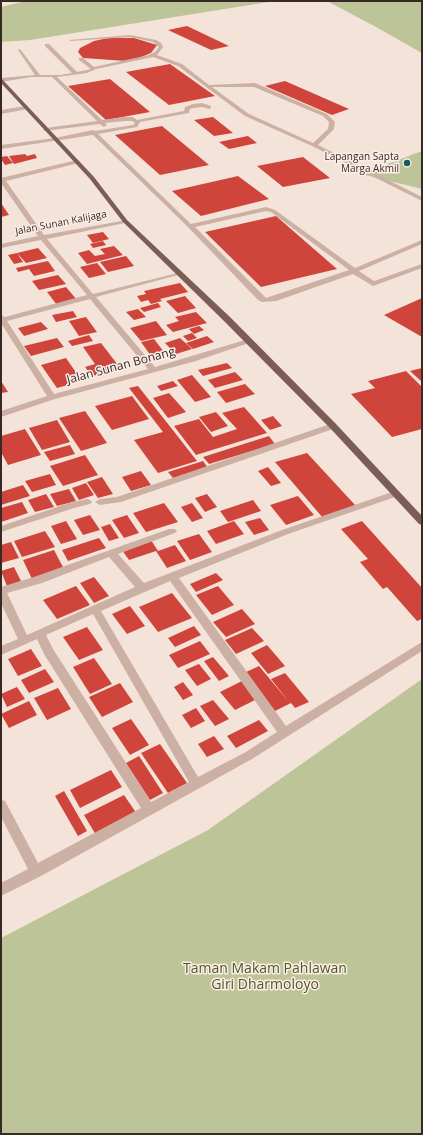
<!DOCTYPE html>
<html>
<head>
<meta charset="utf-8">
<style>
  body { margin:0 }
  #map { position:relative; width:423px; height:1135px; overflow:hidden; background:#f4e3d9; font-family:"Open Sans",sans-serif }
  canvas { display:block }
  .frame { position:absolute; inset:0; border:2px solid #372926; pointer-events:none }
</style>
</head>
<body>
<div id="map">
<canvas width="423" height="1135"></canvas>
<div class="frame"></div>
</div>
<script>
const ctx = document.querySelector('canvas').getContext('2d');
ctx.lineJoin = 'round';
function fillPath(path, color) { ctx.fillStyle = color; ctx.fill(path, 'evenodd'); }
const toPath = rows => new Path2D(rows.map(r => 'M' + r).join(''));
function trace(path, color, width, dash) { ctx.strokeStyle = color; ctx.lineWidth = width; ctx.lineCap = dash ? 'butt' : 'round'; ctx.setLineDash(dash || []); ctx.stroke(path); }
function write(font, color, halo, rows, align = 'center') {
  ctx.font = font + ' "Open Sans",sans-serif'; ctx.lineWidth = 3; ctx.setLineDash([]); ctx.textBaseline = 'middle'; ctx.strokeStyle = halo; ctx.fillStyle = color; for (const [text, x, y, turn = 0] of rows) {
    ctx.save(); ctx.translate(x, y); ctx.rotate((+turn || 0) * Math.PI / 180); ctx.textAlign = isNaN(turn) ? turn : align; if (halo) ctx.strokeText(text, 0, 0); ctx.fillText(text, 0, 0); ctx.restore();
  }
}
const green = toPath([
  [26,1,275,1,30,40,1,42,1,7],
  [327,1,422,1,422,53,376,27],
  [422,151,422,189,361,174],
  [422,679,422,1134,1,1134,1,938,208,830]
]);
const building = toPath([
  [187,26,229,46,211,50,168,30],
  [108,38,134,38,157,45,151,53,139,58,126,61,83,58,78,52,80,48,94,41],
  [170,64,215,96,169,105,126,72],
  [110,79,150,112,106,120,68,86],
  [285,81,349,109,332,115,265,86],
  [213,117,233,133,214,136,194,120],
  [162,126,209,165,160,175,115,135],
  [248,136,257,143,229,149,219,142],
  [25,154,27,156,35,154,37,158,14,164,9,156],
  [7,156,13,163,5,165,1,159,1,157],
  [303,157,330,178,283,187,257,166],
  [238,176,269,199,201,216,172,191],
  [1,203,9,215,1,217],
  [276,216,337,269,261,287,205,232],
  [103,232,109,239,93,243,87,235],
  [103,241,106,245,93,248,90,244],
  [114,246,123,255,87,264,78,253,89,250,95,256,105,254,100,249],
  [38,248,47,258,26,263,17,253],
  [17,253,23,262,14,264,8,255],
  [126,256,134,266,108,272,100,262],
  [48,261,55,271,34,276,29,269,18,272,16,268],
  [97,263,106,274,89,278,80,267],
  [58,275,66,284,39,290,32,281],
  [180,283,188,292,160,299,162,301,151,304,148,300,141,302,137,296,146,294,144,291],
  [66,287,77,300,57,305,47,292],
  [185,296,196,308,178,313,166,301],
  [422,298,422,337,384,315],
  [158,303,161,307,144,312,140,308],
  [138,309,146,317,134,320,126,312],
  [73,311,77,317,56,322,52,315],
  [196,312,207,323,173,332,166,325,179,321,175,317],
  [86,317,97,332,79,336,69,321],
  [156,321,167,335,141,341,130,328],
  [41,322,48,329,24,336,18,328],
  [199,326,204,330,194,334,189,329],
  [192,333,197,338,188,341,183,336],
  [89,335,93,341,72,346,68,341],
  [207,336,214,342,193,349,186,343],
  [57,338,64,347,31,356,24,346],
  [180,338,192,349,176,354,165,343],
  [154,339,164,352,151,356,141,342],
  [101,343,121,369,92,376,85,367,95,364,83,347],
  [66,358,82,381,57,388,41,365],
  [227,363,232,368,203,376,198,370],
  [422,368,422,382,410,371],
  [406,371,422,387,422,429,392,437,351,394,375,388,368,381],
  [235,372,243,380,215,388,208,380],
  [192,375,211,397,195,402,177,380],
  [1,381,8,392,1,393],
  [173,381,178,386,161,391,157,386],
  [245,384,255,394,226,403,217,392],
  [138,386,172,429,197,461,158,473,134,440,163,432,129,388],
  [169,393,186,412,168,418,153,398],
  [132,396,149,419,112,430,95,406],
  [244,407,267,433,196,455,174,426,199,419,213,437,237,429,222,413],
  [85,411,107,443,81,451,59,418],
  [216,412,228,426,211,432,199,417],
  [273,416,282,426,270,430,261,420],
  [57,420,70,442,42,450,29,428],
  [25,429,41,455,8,465,1,452,1,436],
  [269,436,275,444,209,464,203,457],
  [70,445,75,454,50,461,44,452],
  [307,453,356,506,323,518,275,462],
  [85,455,98,475,63,486,50,466],
  [203,461,208,468,173,478,168,472],
  [268,467,281,483,271,486,258,471],
  [141,471,151,485,131,491,122,477],
  [50,474,56,485,32,492,25,481],
  [102,477,113,494,98,498,87,482],
  [86,483,94,495,79,500,72,488],
  [23,485,30,496,1,505,1,492],
  [69,489,76,501,57,506,50,494],
  [46,494,54,507,35,512,28,500],
  [207,494,217,507,205,512,195,498],
  [298,496,314,515,286,525,270,505],
  [253,500,261,511,228,522,220,511],
  [22,502,28,513,1,522,1,508],
  [164,503,178,522,146,532,133,513],
  [192,503,203,518,192,522,181,507],
  [90,515,100,530,83,535,74,520],
  [127,515,139,533,124,538,112,520],
  [260,518,269,530,254,535,245,522],
  [66,521,77,539,61,544,51,526],
  [234,521,244,534,216,544,207,531],
  [362,521,422,588,422,619,417,621,387,587,383,589,360,562,368,559,341,529],
  [110,524,119,538,109,541,101,527],
  [45,531,55,547,22,557,14,541],
  [199,534,212,552,190,560,177,541],
  [99,538,106,548,68,561,62,550],
  [151,540,158,551,175,545,186,561,167,568,156,551,129,560,122,550],
  [11,542,19,558,1,563,1,545],
  [54,550,64,569,32,579,23,560],
  [14,567,21,581,7,586,1,571],
  [216,573,223,580,196,592,190,584],
  [94,577,109,596,94,603,80,583],
  [76,586,90,605,57,619,43,600],
  [218,586,234,605,212,615,196,595],
  [172,593,192,618,158,632,139,607],
  [130,606,145,626,127,634,112,614],
  [242,609,255,624,226,637,213,622],
  [194,626,201,635,175,647,168,638],
  [87,627,103,650,79,660,63,637],
  [252,628,264,641,236,654,225,640],
  [200,641,210,654,178,668,169,655],
  [267,645,285,666,268,674,251,653],
  [31,649,42,666,18,676,8,659],
  [213,657,229,676,219,681,204,661],
  [94,658,112,684,90,694,73,667],
  [199,664,211,679,197,686,185,670],
  [259,666,289,702,271,679,285,673,309,702,295,708,291,703,275,711,244,673],
  [45,669,54,682,29,693,21,680],
  [242,681,257,699,235,710,220,692],
  [183,682,193,695,183,700,174,687],
  [120,683,133,702,102,717,89,697],
  [17,687,25,699,7,707,1,694],
  [58,688,71,709,47,720,34,698],
  [213,700,229,719,215,726,200,706],
  [29,701,37,715,9,728,1,714],
  [196,708,205,721,191,728,182,715],
  [131,719,149,745,130,755,112,728],
  [259,720,268,731,236,748,227,736],
  [214,736,224,749,207,757,198,744],
  [160,744,187,783,168,793,141,753],
  [139,756,163,793,150,800,126,763],
  [111,770,122,787,80,808,70,790],
  [64,791,87,831,78,836,55,796],
  [124,795,137,814,96,835,84,815]
]);
const minor = toPath([
  [130,35,156,40,161,43,163,47,157,55,182,64,209,85,255,83,327,114,335,122,334,129,318,145,422,197,422,201,312,146,245,116,178,66,153,57,96,69,87,73,57,77,102,120,125,117,133,117,137,120,184,111,185,107,193,104,202,103,211,106,211,108,209,109,202,107,194,108,190,109,189,113,140,122,137,127,98,134,191,224,266,207,275,210,355,268,422,240,422,244,359,271,374,281,422,264,422,268,373,286,353,274,276,301,262,302,258,300,188,227,93,135,1,149,1,145,55,138,93,130,95,131,133,125,135,123,132,121,125,121,105,123,107,125,104,127,100,124,44,131,43,130,46,128,97,121,52,77,31,77,1,82,1,78,35,75,18,50,20,49,40,75,60,75,72,73,45,46,45,44,49,44,77,72,91,69,79,60,79,58,83,58,94,67,149,55,155,52,159,47,153,42,130,37,71,41,69,40,130,35],
  [212,87,254,87,323,116,329,122,328,129,313,143,249,114,212,87],
  [266,211,271,212,349,270,266,298,195,227,266,211],
  [26,106,28,107,28,109,1,114,1,110,26,106],
  [77,160,79,161,79,163,6,181,44,235,127,220,128,221,125,223,47,239,93,294,182,272,182,274,96,297,155,367,245,340,251,340,252,342,196,361,55,399,1,417,1,411,47,396,1,323,1,315,5,317,87,295,41,240,1,248,1,244,38,236,1,183,1,178,77,160],
  [90,299,148,369,54,394,7,321,90,299],
  [333,423,336,424,337,426,336,428,121,502,100,505,95,502,100,499,117,497,333,423],
  [395,491,400,494,398,496,288,534,179,578,286,726,422,642,422,651,252,759,41,876,1,896,1,883,28,869,1,817,1,800,5,801,38,863,141,808,44,654,37,639,1,655,1,646,18,639,1,603,1,587,34,577,169,529,175,529,177,531,175,533,118,554,144,583,282,530,395,491],
  [109,557,135,587,27,635,7,593,42,583,109,557],
  [170,581,277,732,244,753,198,777,101,611,170,581],
  [93,614,189,782,151,802,53,649,46,635,93,614],
  [87,499,90,500,92,502,90,504,74,508,1,532,1,526,69,503,87,499]
]);
const major = toPath([
  [1,78,94,177,127,220,231,318,336,424,422,516,422,525,419,524,330,428,225,322,123,222,90,179,1,83,1,78]
]);
const markers = [
  [407,163,4,"#185c55"]
];
const farPoinames = [
  ["Lapangan Sapta",399,157],
  ["Marga Akmil",399,169]
];
const farStreetnames = [
  ["Jalan Sunan Kalijaga",61,223,-11]
];
const streetNames = [
  ["Jalan Sunan Bonang",121,366,-15]
];
const nearParknames = [
  ["Taman Makam Pahlawan",265,969],
  ["Giri Dharmoloyo",265,985]
];
fillPath(green, '#bdc498');
fillPath(building, '#d0453b');
fillPath(minor, '#cdb0a4');
fillPath(major, '#7b5c56');
for (const [x, y, r, color] of markers) { const dot = new Path2D(); dot.arc(x, y, r, 0, 2 * Math.PI); ctx.fillStyle = color; ctx.fill(dot); trace(dot, '#fbeee6', 1.5); }
write('10px', '#372926', '#fbeee6', farPoinames, 'right');
write('10px', '#372926', '#fbeee6', farStreetnames);
write('12px', '#372926', '#fbeee6', streetNames);
write('14px', '#4e5828', '#fbeee6', nearParknames);
</script>
</body>
</html>
